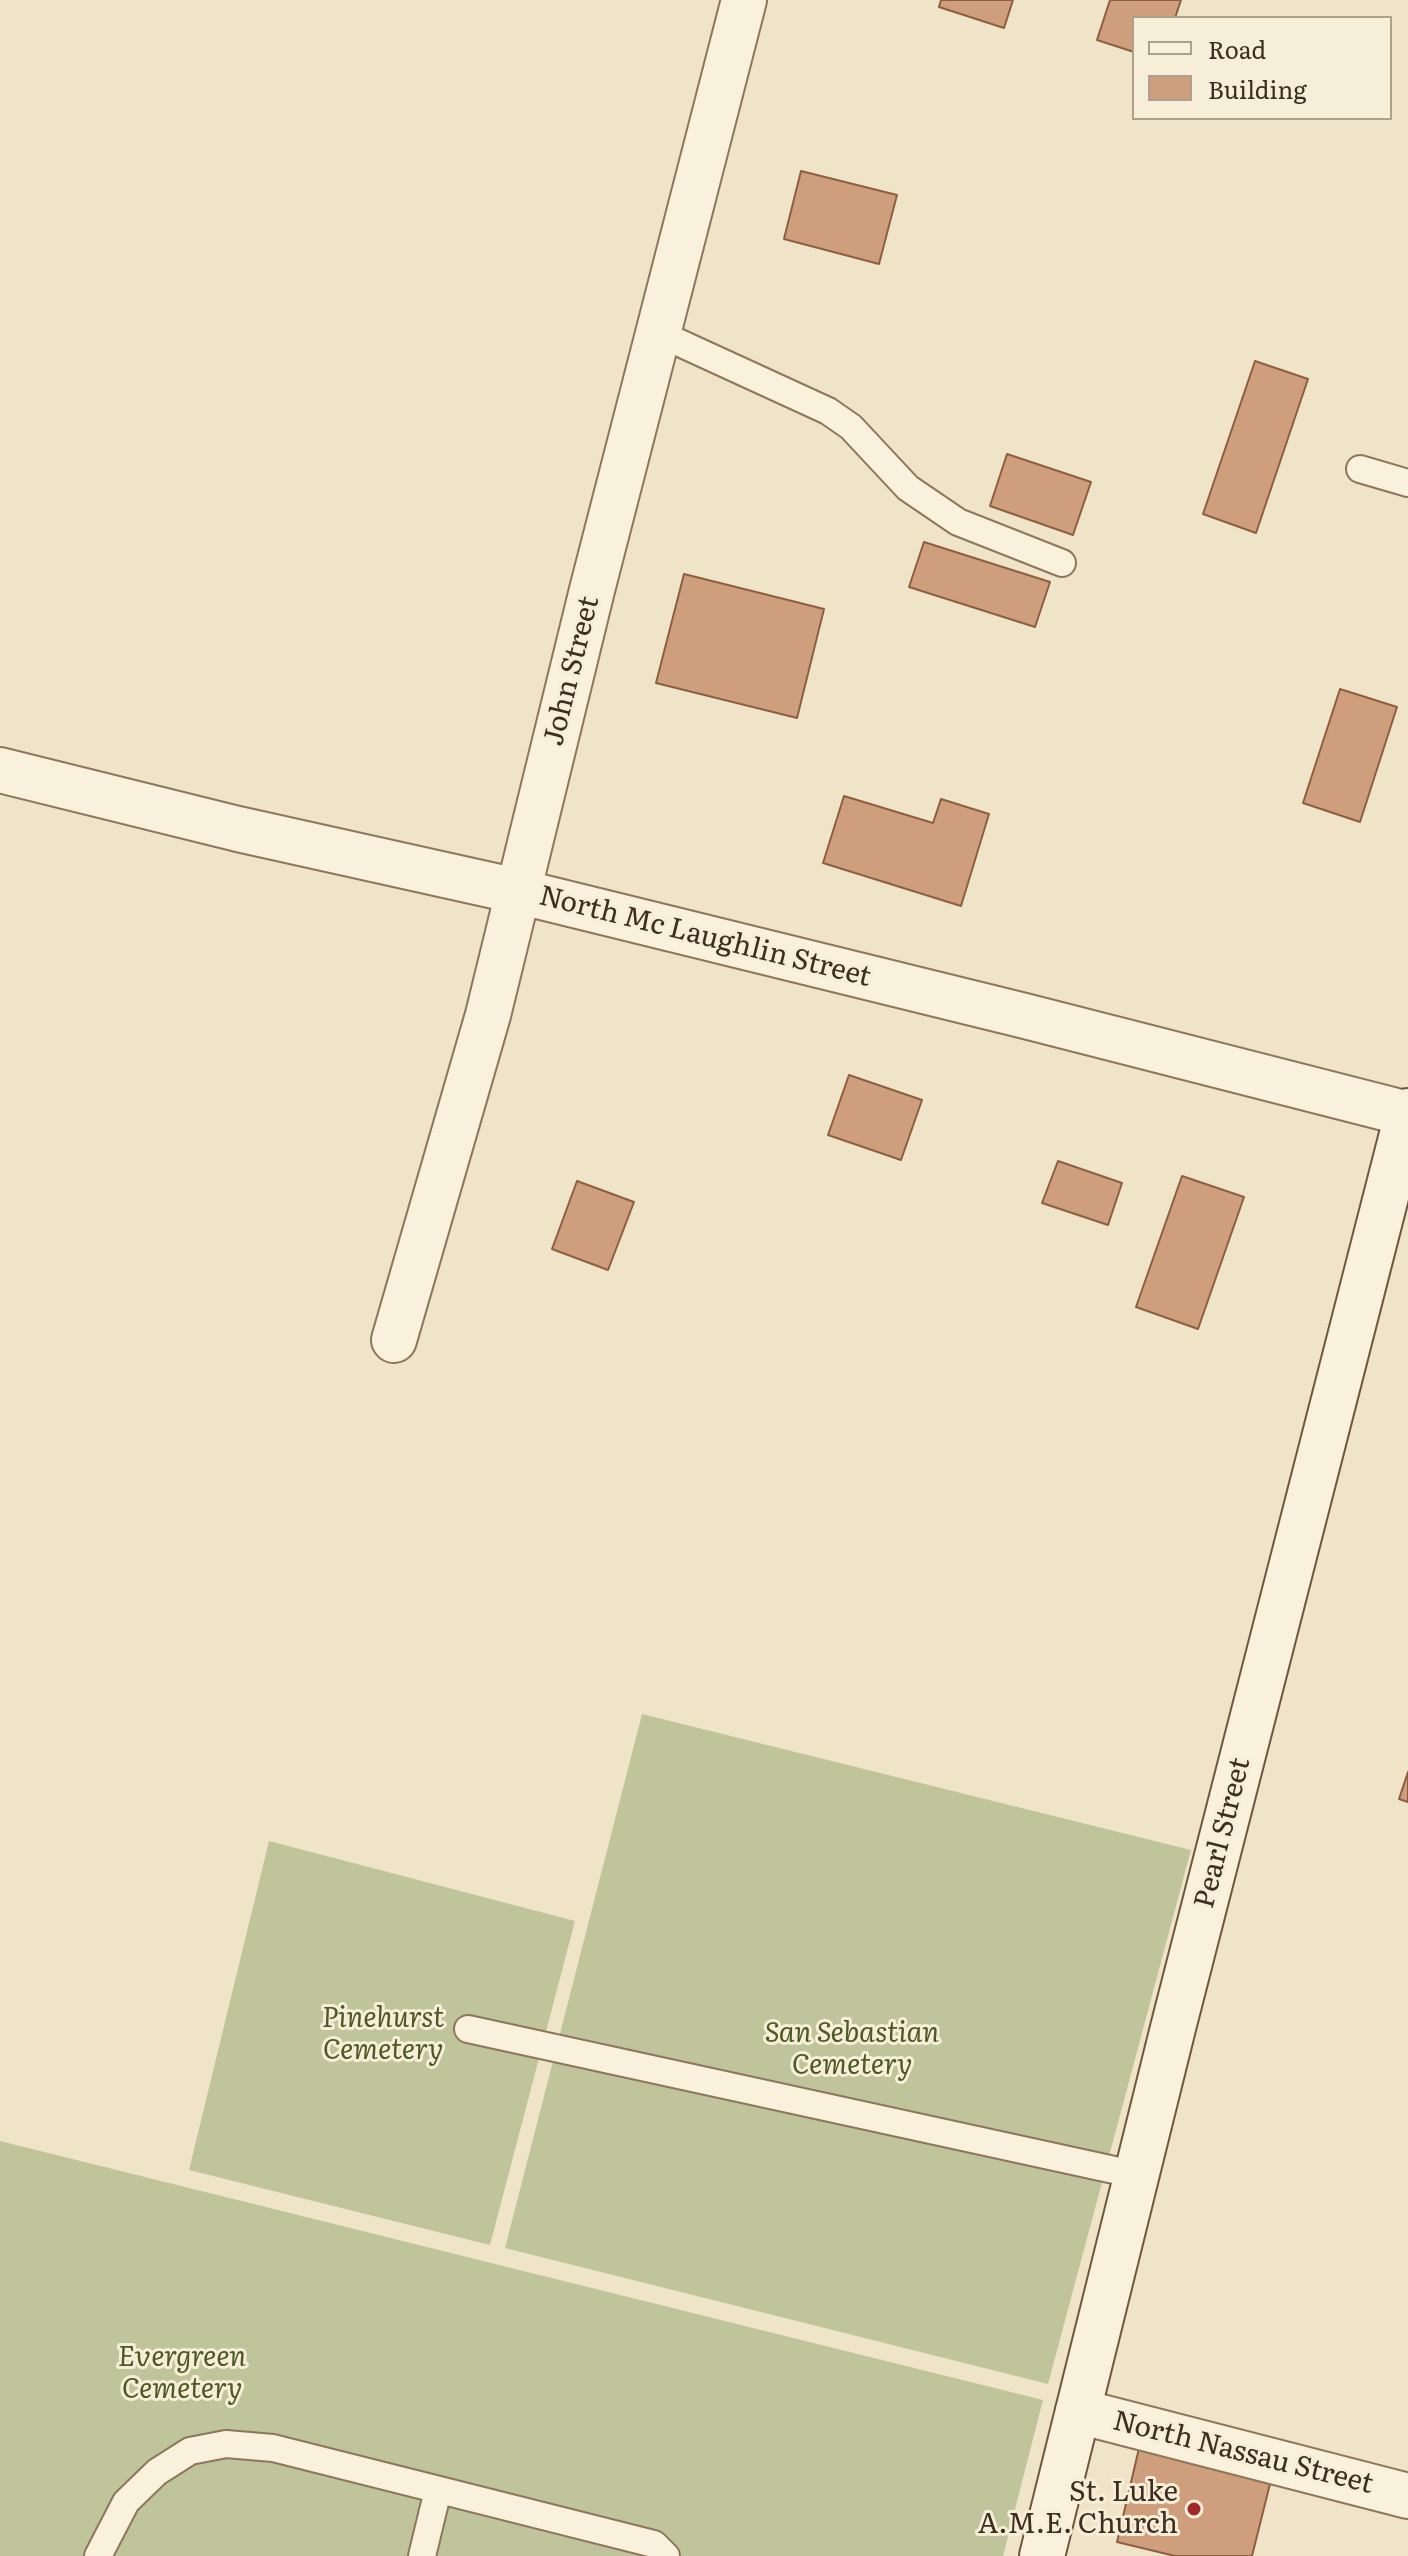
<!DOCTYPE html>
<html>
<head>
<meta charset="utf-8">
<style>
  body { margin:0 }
  #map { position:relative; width:1408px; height:2556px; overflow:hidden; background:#f0e4c8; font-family:Literata,serif }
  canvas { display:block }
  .legend { position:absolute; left:1132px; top:16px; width:260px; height:104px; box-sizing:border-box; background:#f7eed8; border:2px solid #ada18e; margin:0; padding:10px 14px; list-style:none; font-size:24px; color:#3d2e20 }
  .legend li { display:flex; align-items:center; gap:16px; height:40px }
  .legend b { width:40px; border:2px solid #ada18e }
</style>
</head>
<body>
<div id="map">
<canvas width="1408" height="2556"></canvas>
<ul class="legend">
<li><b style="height:10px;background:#faf1dc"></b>Road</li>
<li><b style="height:22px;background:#cf9f7d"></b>Building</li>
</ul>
</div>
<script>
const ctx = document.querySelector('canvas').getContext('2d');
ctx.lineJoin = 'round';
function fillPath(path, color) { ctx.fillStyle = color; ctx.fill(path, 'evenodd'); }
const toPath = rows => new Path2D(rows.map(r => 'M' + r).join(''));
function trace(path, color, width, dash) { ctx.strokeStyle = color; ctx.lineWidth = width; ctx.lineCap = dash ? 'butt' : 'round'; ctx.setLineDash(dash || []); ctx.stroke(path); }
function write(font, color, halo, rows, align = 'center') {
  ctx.font = font + ' Literata,serif'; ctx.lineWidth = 6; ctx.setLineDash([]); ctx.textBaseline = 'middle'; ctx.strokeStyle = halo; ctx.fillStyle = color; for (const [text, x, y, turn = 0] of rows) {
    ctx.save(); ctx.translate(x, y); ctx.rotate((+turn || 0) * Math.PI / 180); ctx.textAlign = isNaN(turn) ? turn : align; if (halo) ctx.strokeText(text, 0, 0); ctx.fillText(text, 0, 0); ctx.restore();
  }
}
const cemetery = toPath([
  [642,1714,1191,1850,1048,2384,505,2248],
  [269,1841,575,1921,490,2245,189,2170],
  [0,2141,1043,2400,1003,2556,0,2556]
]);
const building = toPath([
  [941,0,1013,0,1004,28,939,7,941,0],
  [1110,0,1181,0,1175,18,1134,18,1134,52,1097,40,1110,0],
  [801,171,897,195,879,264,784,239,801,171],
  [1255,361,1308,379,1256,533,1203,514,1255,361],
  [1007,454,1091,482,1073,535,990,506,1007,454],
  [924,542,1050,582,1035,627,909,587,924,542],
  [684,574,824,609,797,718,656,683,684,574],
  [1340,689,1397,707,1360,822,1303,803,1340,689],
  [844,796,933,823,941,799,989,814,961,906,823,863,844,796],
  [849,1075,922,1100,901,1160,828,1135,849,1075],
  [1058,1161,1122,1183,1108,1225,1042,1203,1058,1161],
  [1182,1176,1244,1197,1198,1329,1136,1307,1182,1176],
  [577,1181,634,1202,608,1270,552,1249,577,1181],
  [1408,1772,1408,1802,1399,1799,1408,1772],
  [1140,2444,1272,2476,1252,2556,1175,2556,1117,2542,1140,2444]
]);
const lane = toPath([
  [658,333,828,411,851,427,908,488,958,522,1062,563],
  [1360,469,1408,483],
  [468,2029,1137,2175],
  [98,2556,126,2502,157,2472,190,2451,226,2444,273,2448,654,2544,666,2556],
  [422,2556,438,2490]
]);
const street = toPath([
  [0,770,238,829,517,891,1025,1016,1408,1114],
  [394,1340,488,1015,592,590,744,0],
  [1078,2411,1408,2496]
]);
const secondary = toPath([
  [1042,2556,1173,2028,1408,1111]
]);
const markers = [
  [1194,2509,8,"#9e2a2b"]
];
const streetNames = [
  ["John Street",572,671,-76],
  ["North Mc Laughlin Street",705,937,14],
  ["Pearl Street",1223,1833,-76],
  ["North Nassau Street",1243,2453,14]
];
const parkNames = [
  ["Pinehurst",383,2019],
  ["Cemetery",383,2051],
  ["San Sebastian",852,2034],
  ["Cemetery",852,2066],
  ["Evergreen",182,2358],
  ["Cemetery",182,2390]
];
const poiNames = [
  ["St. Luke",1178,2493],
  ["A.M.E. Church",1178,2525]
];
fillPath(cemetery, '#bfc49a');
fillPath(building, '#cf9f7d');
trace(building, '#8d5f41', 2);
trace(lane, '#8d765c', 30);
trace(street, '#8d765c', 48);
trace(secondary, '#6f573f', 48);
trace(lane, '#faf1dc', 26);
trace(street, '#faf1dc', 44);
trace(secondary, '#faf1dc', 44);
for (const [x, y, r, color] of markers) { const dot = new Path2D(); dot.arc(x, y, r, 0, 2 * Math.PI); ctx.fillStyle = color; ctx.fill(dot); trace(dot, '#f7eed8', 3); }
write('28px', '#3d2e20', '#f7eed8', streetNames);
write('italic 28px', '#4d5a26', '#f7eed8', parkNames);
write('28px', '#3d2e20', '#f7eed8', poiNames, 'right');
</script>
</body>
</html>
